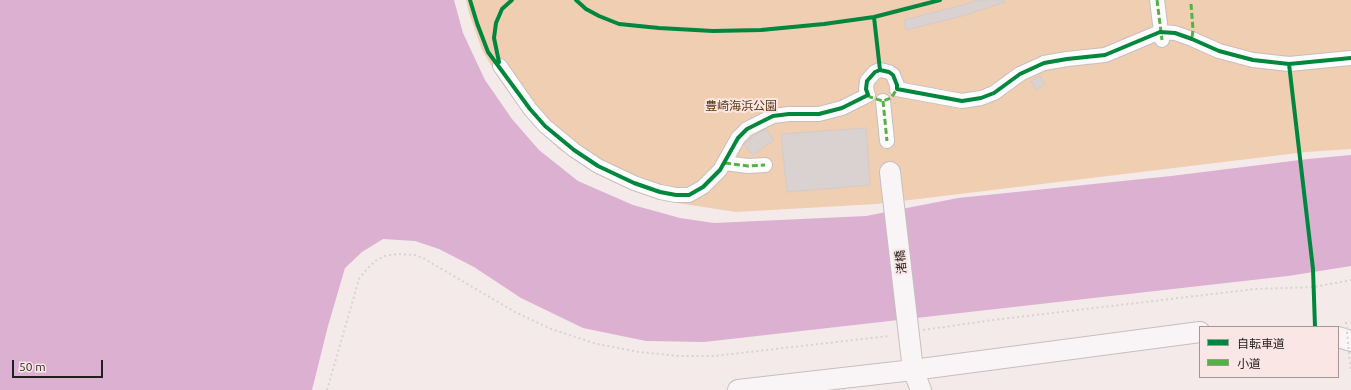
<!DOCTYPE html>
<html>
<head>
<meta charset="utf-8">
<style>
  body { margin:0 }
  #map { position:relative; width:1351px; height:390px; overflow:hidden; background:#f5eaea; font-family:Ubuntu,"Noto Sans JP",sans-serif }
  canvas { display:block }
  .legend { position:absolute; left:1199px; top:326px; width:140px; height:52px; box-sizing:border-box; background:#fae6e5; border:1px solid #a59695; margin:0; padding:5px 7px; list-style:none; font-size:12px; color:#251e1e }
  .legend li { display:flex; align-items:center; gap:8px; height:20px }
  .legend b { width:20px; border:1px solid #a59695 }
  .scale { position:absolute; left:12px; top:360px; width:91px; height:18px; box-sizing:border-box; border:2px solid #251e1e; border-top:0; padding-left:5px; font-size:12px; line-height:14px; white-space:nowrap; color:#251e1e; -webkit-text-stroke:3px #fae6e5; paint-order:stroke }
</style>
</head>
<body>
<div id="map">
<canvas width="1351" height="390"></canvas>
<ul class="legend">
<li><b style="height:5px;background:#00873e"></b>自転車道</li>
<li><b style="height:5px;background:#55b145"></b>小道</li>
</ul>
<div class="scale">50 m</div>
</div>
<script>
const ctx = document.querySelector('canvas').getContext('2d');
ctx.lineJoin = 'round';
function fillPath(path, color) { ctx.fillStyle = color; ctx.fill(path, 'evenodd'); }
const toPath = rows => new Path2D(rows.map(r => 'M' + r).join(''));
function trace(path, color, width, dash) { ctx.strokeStyle = color; ctx.lineWidth = width; ctx.lineCap = dash ? 'butt' : 'round'; ctx.setLineDash(dash || []); ctx.stroke(path); }
function write(font, color, halo, rows, align = 'center') {
  ctx.font = font + ' Ubuntu,"Noto Sans JP",sans-serif'; ctx.lineWidth = 4; ctx.setLineDash([]); ctx.textBaseline = 'middle'; ctx.strokeStyle = halo; ctx.fillStyle = color; for (const [text, x, y, turn = 0] of rows) {
    ctx.save(); ctx.translate(x, y); ctx.rotate((+turn || 0) * Math.PI / 180); ctx.textAlign = isNaN(turn) ? turn : align; if (halo) ctx.strokeText(text, 0, 0); ctx.fillText(text, 0, 0); ctx.restore();
  }
}
const green = toPath([
  [466,0,1351,0,1351,149,1306,152,877,204,736,212,664,201,635,190,586,166,559,149,536,127,516,103,498,77,482,50,469,13]
]);
const water = toPath([
  [0,0,454,0,463,33,485,80,512,119,539,150,578,181,633,205,680,218,714,223,866,216,958,198,1171,176,1308,159,1351,155,1351,266,1288,276,704,342,646,341,583,328,521,298,474,267,439,249,415,241,383,239,362,252,345,268,328,326,312,390,0,390]
]);
const building = toPath([
  [973,0,1004,0,1005,2,962,16,906,30,904,20,974,2,973,0],
  [1040,76,1045,84,1036,90,1031,81,1040,76],
  [866,128,870,185,787,192,781,134,866,128],
  [766,129,774,140,753,155,744,144,755,135,766,129]
]);
const path = toPath([
  [470,0,477,23,491,56],
  [576,0,586,9,599,16,619,24,659,28,713,31,761,30,824,24,874,17,940,0],
  [496,53,494,38,496,23,502,9,512,0],
  [923,330,993,320,1255,289,1314,287,1351,280],
  [327,390,359,279,366,270,375,261,385,256,397,254,415,255,423,258,515,312,551,329,597,344,639,352,679,356,714,356,889,336]
]);
const street = toPath([
  [1157,0,1162,40],
  [500,66,530,109,545,126,574,150,598,166,634,183,660,192,676,195,689,195,703,187,720,170,738,138,747,129,773,116,789,114,819,114,842,108,868,95,866,89,867,81,875,72,880,70,889,72,893,75,897,85,897,89,962,101,981,98,994,93,1020,74,1044,63,1067,59,1105,55,1160,32,1175,33,1192,39,1219,51,1253,60,1289,64,1351,58],
  [883,101,887,141],
  [725,163,748,166,765,165]
]);
const secondary = toPath([
  [890,172,913,370,921,390],
  [1338,337,1351,341],
  [738,390,913,370,1200,332]
]);
const pathBridge = toPath([
  [1346,322,1351,372]
]);
const quiet = toPath([
  [1157,0,1162,40],
  [1191,4,1193,29,1192,39],
  [868,95,870,97,883,101,891,98,897,89],
  [883,101,887,141],
  [725,163,748,166,765,165]
]);
const cycleway = toPath([
  [470,0,477,23,488,52,530,109,545,126,574,150,598,166,634,183,660,192,676,195,689,195,703,187,720,170,738,138,747,129,773,116,789,114,819,114,842,108,868,95,866,89,867,81,875,72,880,70,889,72,893,75,897,85,897,89,962,101,981,98,994,93,1020,74,1044,63,1067,59,1105,55,1160,32,1175,33,1192,39,1219,51,1253,60,1289,64,1351,58],
  [576,0,586,9,599,16,619,24,659,28,713,31,761,30,824,24,874,17,940,0],
  [874,17,880,70],
  [499,62,494,38,496,23,502,9,512,0],
  [1289,64,1313,269,1315,327]
]);
const parkNames = [
  ["豊崎海浜公園",741,106]
];
const streetNames = [
  ["渚橋",901,262,-96]
];
fillPath(green, '#f0ceb2');
fillPath(water, '#dcb0d1');
fillPath(building, '#dad2d1');
trace(building, '#d3cbc9', 1);
trace(street, '#c7bebe', 16);
trace(secondary, '#c7bebe', 22);
trace(path, '#d6d3d3', 2, [2, 3]);
trace(street, '#fefcfc', 14);
trace(secondary, '#f9f5f6', 20);
trace(pathBridge, '#d6d3d3', 2, [2, 3]);
trace(quiet, '#55b145', 3, [6, 3]);
trace(cycleway, '#00873e', 4);
write('12px', '#5c390e', '#fae6e5', parkNames);
write('12px', '#251e1e', '#fae6e5', streetNames);
</script>
</body>
</html>
